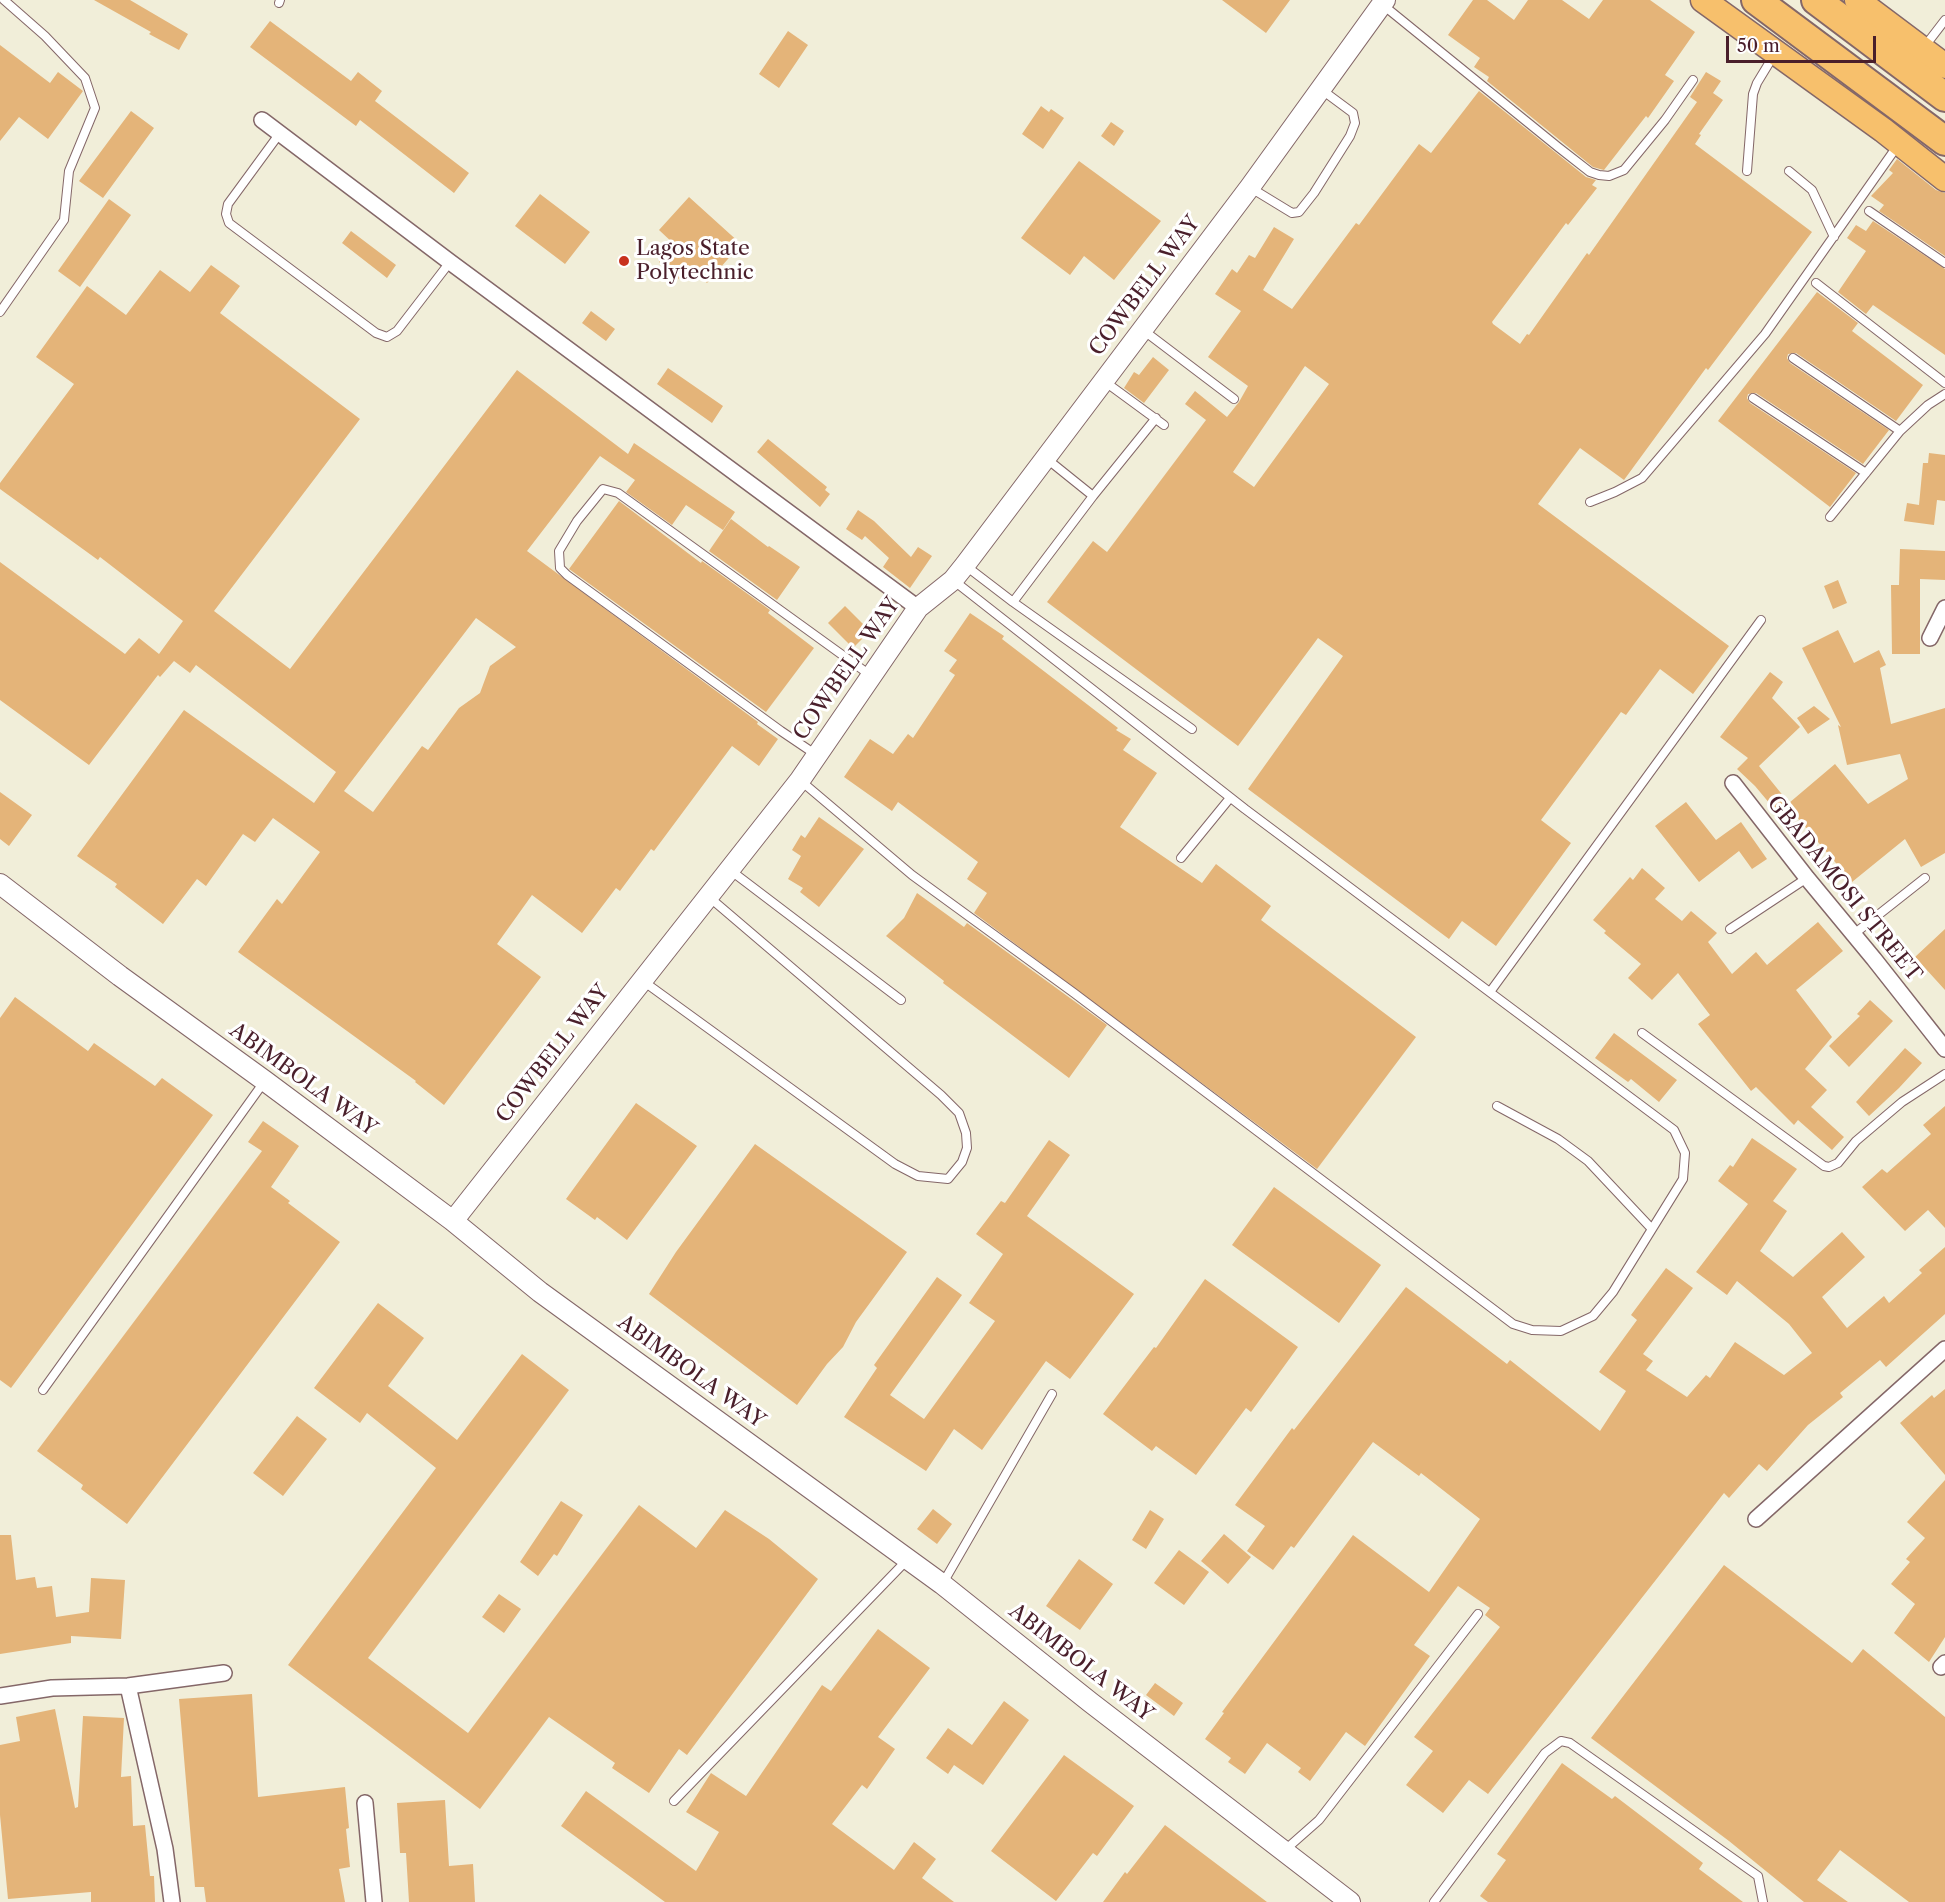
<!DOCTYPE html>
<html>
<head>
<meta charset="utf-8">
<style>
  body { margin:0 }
  #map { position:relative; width:1945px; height:1902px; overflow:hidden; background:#f1eed9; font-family:"Libre Caslon Text",serif }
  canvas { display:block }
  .scale { position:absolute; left:1726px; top:36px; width:150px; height:27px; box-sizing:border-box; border:3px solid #4a1f2b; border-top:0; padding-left:8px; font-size:18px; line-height:21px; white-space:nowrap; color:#4a1f2b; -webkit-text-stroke:4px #fff; paint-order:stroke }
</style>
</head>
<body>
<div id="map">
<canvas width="1945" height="1902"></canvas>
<div class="scale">50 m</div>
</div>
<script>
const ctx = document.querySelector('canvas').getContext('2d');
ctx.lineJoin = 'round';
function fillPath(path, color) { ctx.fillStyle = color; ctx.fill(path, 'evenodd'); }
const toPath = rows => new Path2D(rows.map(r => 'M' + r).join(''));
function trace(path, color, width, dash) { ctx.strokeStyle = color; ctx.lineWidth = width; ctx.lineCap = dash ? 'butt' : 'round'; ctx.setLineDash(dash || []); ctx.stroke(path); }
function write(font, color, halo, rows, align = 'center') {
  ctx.font = font + ' "Libre Caslon Text",serif'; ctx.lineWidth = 6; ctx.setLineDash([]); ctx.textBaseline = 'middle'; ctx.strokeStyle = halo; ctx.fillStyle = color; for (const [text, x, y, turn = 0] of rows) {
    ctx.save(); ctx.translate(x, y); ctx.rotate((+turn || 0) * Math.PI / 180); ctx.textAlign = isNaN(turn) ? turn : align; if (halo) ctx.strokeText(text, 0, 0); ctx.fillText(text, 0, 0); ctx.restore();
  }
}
const building = toPath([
  [94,0,130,0,188,34,179,50,149,34,151,32],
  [1222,0,1290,0,1266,33],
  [1473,0,1487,0,1514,20,1528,0,1562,0,1589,19,1603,0,1650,0,1695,32,1665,75,1674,81,1648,118,1646,116,1604,170,1600,169,1593,167,1487,81,1489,77,1474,67,1480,58,1448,35],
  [270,21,351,81,358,72,382,91,375,101,469,173,454,193,360,120,356,126,250,47],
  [788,31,808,45,779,88,759,74],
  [0,45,50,83,58,72,83,91,48,139,19,117,0,141],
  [1706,72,1721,81,1713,93,1723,100,1699,134,1701,135,1695,144,1812,232,1708,370,1706,368,1624,480,1580,448,1538,504,1729,646,1693,694,1660,669,1626,715,1621,712,1541,820,1571,843,1496,946,1462,921,1449,939,1248,789,1343,656,1318,638,1238,746,1047,602,1093,541,1107,552,1206,420,1185,404,1195,391,1227,417,1239,402,1248,386,1208,357,1241,311,1215,294,1232,269,1237,273,1249,255,1255,258,1274,227,1294,239,1263,290,1292,309,1356,223,1359,225,1419,144,1431,153,1479,91,1586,177,1596,180,1592,185,1597,188,1568,225,1566,223,1492,322,1493,324,1520,344,1527,334,1529,335,1587,253,1589,255,1697,102,1690,97],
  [1305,366,1329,384,1254,487,1233,472],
  [1041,106,1049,112,1051,109,1064,118,1043,149,1022,134],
  [131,111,154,128,103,198,79,181],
  [1111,122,1124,131,1114,146,1101,136],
  [1897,159,1936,190,1945,193,1945,256,1879,211,1884,205,1871,196,1893,173,1889,170],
  [1079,161,1161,221,1114,280,1084,256,1070,275,1021,238],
  [540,194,590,232,565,264,515,226],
  [689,197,741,244,707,283,689,267,679,279,659,262,675,245,659,230],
  [109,199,131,215,80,287,58,271],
  [1873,221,1945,269,1945,355,1873,305,1866,314,1838,292,1866,251,1847,238,1856,225,1866,231],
  [351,231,396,265,387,278,342,243],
  [211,265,240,286,220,313,360,419,214,611,290,669,517,370,628,454,634,443,735,512,723,530,686,505,672,525,626,492,635,480,600,456,527,551,758,722,757,724,778,739,759,766,732,746,654,851,651,849,620,891,616,888,582,933,532,895,497,944,541,977,444,1105,415,1082,416,1081,238,952,277,899,282,904,320,852,273,818,255,842,243,834,206,886,197,879,163,924,115,887,117,884,77,856,184,710,314,803,336,772,196,665,190,673,174,661,160,677,158,675,89,765,0,700,0,562,125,654,139,638,159,654,183,621,100,557,98,560,0,489,0,483,74,384,36,357,87,286,126,315,160,270,190,292],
  [476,618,516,647,490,666,480,693,459,708,428,750,422,746,373,812,344,791],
  [1817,292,1858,323,1852,331,1923,385,1896,421,1796,353,1788,354,1787,358,1790,363,1889,430,1863,464,1756,393,1748,394,1747,398,1750,403,1856,473,1830,507,1718,421],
  [591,311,615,329,606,341,582,323],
  [1153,357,1169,370,1144,403,1124,388,1134,372,1139,375],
  [668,368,723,406,712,423,657,384],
  [768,439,827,487,825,490,830,494,820,507,757,452],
  [1929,453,1945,455,1945,501,1937,500,1934,525,1904,521,1907,503,1919,505,1923,463,1928,463],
  [619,501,701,563,702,561,770,610,768,613,814,648,766,712,569,569],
  [858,510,874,521,911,557,918,547,932,556,910,588,883,567,889,558,865,536,862,540,846,529],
  [731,519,768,547,769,546,800,567,777,600,709,551],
  [1900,549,1945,551,1945,580,1920,579,1920,654,1892,654,1891,585,1899,585],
  [1838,580,1847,603,1833,609,1824,586],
  [845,606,870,631,853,648,828,623],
  [970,613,1004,636,1002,639,1118,728,1116,730,1131,739,1123,750,1157,773,1120,827,1202,883,1216,864,1271,906,1261,920,1416,1037,1317,1169,974,913,987,893,967,879,978,862,898,802,892,811,844,777,870,739,893,754,908,734,913,738,955,675,949,671,957,660,944,651],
  [1838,630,1854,663,1879,650,1886,665,1880,668,1891,724,1945,708,1945,853,1921,867,1905,839,1852,882,1790,809,1781,817,1755,786,1737,769,1748,758,1720,737,1770,672,1783,682,1772,698,1800,727,1759,766,1789,803,1835,764,1868,804,1908,779,1900,754,1847,765,1838,725,1841,727,1802,648],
  [1814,706,1830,719,1808,734,1797,718],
  [0,792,32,815,9,846,0,839],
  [1686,802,1716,840,1741,822,1767,859,1752,869,1739,851,1699,882,1655,826],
  [819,817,864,849,819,907,800,892,803,888,788,879,801,856,792,850,801,835,805,838],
  [1642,868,1665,888,1655,899,1682,921,1691,911,1717,933,1708,942,1732,974,1756,952,1767,965,1818,922,1843,951,1796,990,1832,1037,1805,1069,1827,1090,1811,1107,1844,1137,1832,1150,1798,1120,1794,1125,1756,1087,1751,1091,1698,1024,1710,1015,1678,973,1652,1000,1628,978,1641,964,1604,933,1606,931,1593,920,1630,877,1633,880],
  [917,893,964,927,967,923,1107,1025,1069,1078,943,983,944,981,886,936,904,918],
  [1945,929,1945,990,1915,957],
  [15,997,88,1051,94,1043,155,1086,162,1078,213,1115,11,1388,0,1380,0,1018],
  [1870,1000,1893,1021,1849,1067,1829,1046,1860,1016,1857,1014],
  [1614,1033,1677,1080,1659,1102,1631,1079,1628,1082,1595,1058],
  [1905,1048,1922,1063,1899,1088,1869,1116,1856,1102],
  [636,1103,697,1146,627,1240,597,1217,595,1220,566,1199],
  [1945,1106,1945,1228,1928,1210,1905,1231,1862,1187,1882,1169,1887,1173,1931,1134,1923,1125],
  [263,1121,299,1146,271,1187,290,1201,288,1203,340,1242,127,1524,81,1489,83,1485,37,1451,262,1151,248,1142],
  [1752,1138,1797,1169,1773,1201,1787,1211,1760,1251,1793,1277,1842,1232,1865,1257,1822,1297,1847,1328,1884,1296,1889,1303,1922,1273,1919,1270,1945,1247,1945,1314,1886,1367,1880,1360,1840,1393,1843,1397,1808,1425,1767,1471,1759,1464,1729,1498,1724,1493,1488,1794,1469,1780,1443,1813,1406,1785,1433,1751,1414,1737,1500,1627,1485,1615,1490,1608,1458,1586,1414,1645,1430,1656,1365,1746,1346,1732,1310,1781,1298,1772,1301,1768,1267,1743,1245,1774,1228,1762,1231,1758,1205,1739,1224,1713,1222,1712,1353,1535,1429,1592,1480,1519,1421,1473,1419,1476,1373,1442,1294,1548,1291,1546,1273,1570,1247,1551,1265,1526,1235,1505,1292,1428,1294,1430,1406,1287,1507,1364,1510,1360,1600,1431,1626,1391,1599,1372,1637,1320,1631,1315,1666,1268,1693,1288,1643,1354,1653,1361,1646,1370,1687,1397,1706,1375,1710,1378,1735,1342,1784,1375,1812,1353,1789,1324,1737,1281,1727,1295,1696,1272,1748,1204,1718,1181,1730,1165,1733,1167],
  [1049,1140,1070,1155,1027,1216,1134,1294,1070,1379,1046,1361,982,1450,954,1429,926,1471,844,1417,877,1368,874,1365,937,1277,962,1295,890,1395,924,1419,995,1321,969,1303,1003,1254,976,1234,1001,1201,1005,1203],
  [755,1144,907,1252,856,1322,843,1347,827,1364,797,1405,649,1294,676,1252],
  [1274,1187,1381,1265,1339,1323,1232,1245],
  [1205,1279,1298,1347,1251,1412,1246,1408,1196,1475,1156,1446,1152,1451,1103,1414,1154,1347,1156,1348],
  [378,1303,424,1338,388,1386,457,1440,522,1354,569,1390,368,1658,468,1733,639,1505,696,1548,725,1510,769,1539,818,1579,687,1755,679,1749,649,1793,612,1768,615,1763,549,1717,480,1809,288,1665,436,1468,367,1413,360,1423,314,1388],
  [1945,1389,1945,1475,1900,1423,1932,1395,1934,1398],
  [297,1416,327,1439,283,1496,253,1473],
  [1945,1480,1945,1637,1929,1662,1894,1633,1915,1604,1891,1584,1910,1562,1906,1559,1925,1538,1907,1522],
  [561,1501,583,1515,557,1556,554,1554,538,1576,520,1562],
  [933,1509,952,1524,937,1544,917,1529],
  [1150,1510,1164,1519,1146,1549,1132,1540],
  [1224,1534,1251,1557,1228,1584,1201,1561],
  [0,1535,11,1535,16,1580,35,1577,37,1588,52,1586,56,1617,89,1612,91,1578,125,1580,121,1639,71,1636,71,1643,0,1654],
  [1179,1550,1209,1572,1184,1605,1154,1583],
  [1079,1559,1113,1584,1080,1630,1046,1606],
  [1724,1565,1852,1663,1863,1649,1945,1717,1945,1902,1909,1902,1840,1850,1817,1880,1848,1902,1804,1902,1729,1841,1591,1738],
  [499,1594,521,1609,504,1633,482,1617],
  [878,1629,930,1668,878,1737,895,1749,867,1789,862,1785,832,1824,894,1870,914,1842,936,1859,922,1878,954,1902,665,1902,561,1826,586,1791,696,1871,719,1832,686,1812,711,1773,746,1796,822,1685,831,1691],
  [1155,1683,1183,1703,1174,1716,1146,1695],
  [252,1694,258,1797,345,1787,349,1828,346,1829,350,1867,339,1869,345,1902,206,1902,204,1887,195,1887,179,1699],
  [1004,1701,1029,1720,983,1785,954,1765,948,1774,926,1758,948,1728,972,1745],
  [55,1709,75,1808,78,1807,83,1716,124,1718,121,1777,131,1776,133,1826,145,1825,150,1876,154,1876,155,1902,91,1902,91,1892,8,1899,0,1815,0,1745,20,1741,16,1717],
  [1064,1755,1134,1806,1097,1856,1093,1853,1056,1901,991,1851],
  [1562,1763,1612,1799,1615,1796,1703,1863,1699,1869,1743,1902,1488,1902,1480,1896,1506,1860,1497,1854],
  [445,1800,449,1866,473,1864,475,1902,409,1902,406,1853,400,1853,397,1803],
  [1165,1825,1267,1902,1103,1902,1125,1872,1127,1874]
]);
const service = toPath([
  [279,3,280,0],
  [1383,5,1558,147,1590,172,1599,175,1609,176,1624,170,1665,120,1693,80],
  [1925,46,1945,20],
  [280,133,228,204,226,214,229,223,376,333,387,337,397,331,450,262],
  [1747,171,1753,94,1757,83,1774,55],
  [1789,171,1812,190,1834,237],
  [1251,188,1292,213,1299,212,1314,193,1350,136,1355,123,1353,113,1322,90],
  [1869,211,1945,263],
  [1816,283,1945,383],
  [0,312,64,220,69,171,95,108,85,78,45,36,4,0],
  [1143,330,1234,399],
  [1793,358,1900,431],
  [1104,381,1164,425],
  [1753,398,1866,473],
  [1047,459,1093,496],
  [1590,502,1615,492,1642,478,1765,334,1898,145],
  [1830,517,1900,431,1928,405,1945,394],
  [966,566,1013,602,1192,729],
  [1013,602,1093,496,1156,418],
  [815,754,781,731,567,575,560,568,559,551,577,521,603,489,618,493,870,675],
  [801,781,912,875,1074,993,1513,1324,1532,1330,1561,1331,1593,1316,1613,1292,1683,1179,1685,1153,1674,1130,1245,809,953,580],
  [1181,858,1230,798],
  [730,870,901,1000],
  [1730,929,1807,878],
  [1854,934,1925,878],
  [643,981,895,1164,918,1176,948,1179,962,1162,967,1148,966,1133,959,1113,941,1095,709,897],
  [1490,992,1761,620],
  [1642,1033,1824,1166,1829,1167,1838,1163,1856,1141,1902,1102,1945,1074],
  [1497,1106,1558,1139,1588,1161,1651,1228],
  [43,1390,264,1082],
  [943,1583,1052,1394],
  [674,1801,907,1560],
  [1285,1850,1319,1820,1478,1614],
  [1434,1902,1545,1753,1561,1741,1570,1743,1758,1876,1763,1902]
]);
const minor = toPath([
  [262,120,450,262,918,608],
  [1930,638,1945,608],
  [1733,783,1807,878,1874,959,1945,1049],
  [1756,1519,1945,1349],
  [1941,1667,1945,1663],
  [128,1686,165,1849,172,1902],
  [0,1696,52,1688,128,1686,224,1673],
  [365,1803,374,1902]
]);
const tertiary = toPath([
  [0,884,120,976,265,1081,453,1221,540,1292,942,1584,1090,1702,1350,1902],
  [453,1221,800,780,918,608,953,580,965,565,1250,187,1385,0]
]);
const primary = toPath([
  [1703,0,1883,130,1945,179],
  [1857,0,1945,66]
]);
const motorway = toPath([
  [1756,0,1945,141],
  [1816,0,1945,97]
]);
const markers = [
  [624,261,6,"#c8321e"]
];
const poiNames = [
  ["Lagos State",636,249],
  ["Polytechnic",636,273]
];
const streetNames = [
  ["COWBELL WAY",1145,286,-53],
  ["COWBELL WAY",847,669,-55],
  ["GBADAMOSI STREET",1844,889,51],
  ["COWBELL WAY",553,1054,-52],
  ["ABIMBOLA WAY",303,1080,36],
  ["ABIMBOLA WAY",691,1372,36],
  ["ABIMBOLA WAY",1081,1663,38]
];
fillPath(building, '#e4b479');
trace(service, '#846768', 10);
trace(minor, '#846768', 18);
trace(tertiary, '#846768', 22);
trace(primary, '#846768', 27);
trace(motorway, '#846768', 32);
trace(service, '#fff', 8);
trace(minor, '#fff', 15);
trace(tertiary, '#fff', 20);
trace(primary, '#f7c06c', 24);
trace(motorway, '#f7c06c', 28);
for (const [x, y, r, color] of markers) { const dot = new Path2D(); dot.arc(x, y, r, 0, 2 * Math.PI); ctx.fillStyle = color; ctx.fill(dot); trace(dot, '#fff', 2); }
write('21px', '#4a1f2b', '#fff', poiNames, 'left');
write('21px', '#4a1f2b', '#fff', streetNames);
</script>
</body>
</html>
